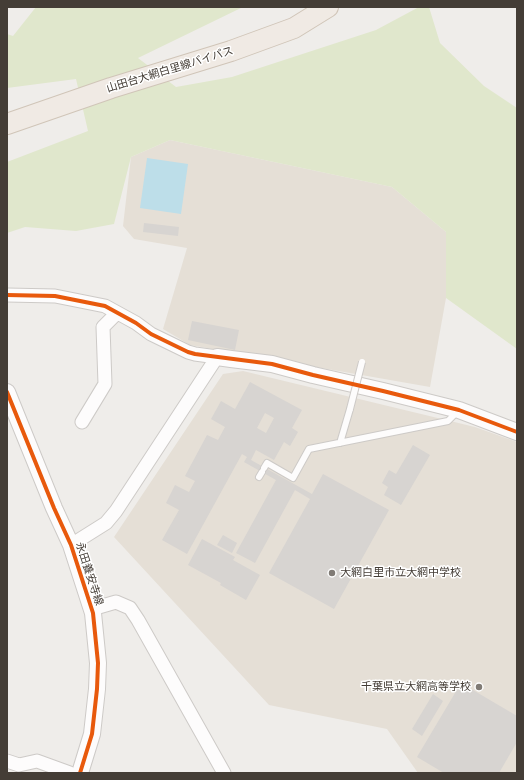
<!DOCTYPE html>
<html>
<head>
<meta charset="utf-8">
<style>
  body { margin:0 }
  #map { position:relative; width:524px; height:780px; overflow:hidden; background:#efedea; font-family:Helvetica,sans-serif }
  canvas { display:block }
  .frame { position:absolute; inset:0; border:8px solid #443d36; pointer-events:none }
</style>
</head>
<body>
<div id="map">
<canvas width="524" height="780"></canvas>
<div class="frame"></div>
</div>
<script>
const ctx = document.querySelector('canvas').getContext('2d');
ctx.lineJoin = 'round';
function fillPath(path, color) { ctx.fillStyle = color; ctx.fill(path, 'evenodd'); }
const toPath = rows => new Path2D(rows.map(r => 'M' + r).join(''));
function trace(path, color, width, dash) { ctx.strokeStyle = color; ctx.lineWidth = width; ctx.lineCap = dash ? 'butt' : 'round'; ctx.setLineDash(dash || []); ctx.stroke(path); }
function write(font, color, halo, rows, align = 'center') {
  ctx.font = font + ' Helvetica,"Noto Sans JP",sans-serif'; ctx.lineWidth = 3; ctx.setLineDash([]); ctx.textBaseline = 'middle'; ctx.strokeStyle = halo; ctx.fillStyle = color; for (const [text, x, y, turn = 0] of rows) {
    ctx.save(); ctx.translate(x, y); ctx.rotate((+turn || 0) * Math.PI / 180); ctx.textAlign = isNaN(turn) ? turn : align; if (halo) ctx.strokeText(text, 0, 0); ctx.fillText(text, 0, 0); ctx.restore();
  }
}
const education = toPath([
  [170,140,392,187,446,232,446,298,430,387,190,345,163,329,187,248,134,239,123,226,131,157],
  [243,371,475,427,517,442,517,773,418,773,387,729,269,705,114,537,223,374]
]);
const green = toPath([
  [36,7,243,7,138,58,176,87,232,77,376,30,419,7,429,7,440,43,484,86,517,108,517,349,446,298,446,232,392,187,170,140,131,157,114,224,76,231,25,227,7,233,7,162,88,131,76,79,7,88,7,34,13,36]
]);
const water = toPath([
  [147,158,188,164,181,214,140,208]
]);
const building = toPath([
  [144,223,179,227,178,236,143,232],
  [192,321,239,330,235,350,188,340],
  [250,382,302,410,292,428,298,432,290,446,284,442,274,460,256,450,251,460,312,494,323,474,389,510,334,609,269,573,310,499,295,490,255,563,236,553,276,480,244,462,247,457,242,454,187,554,162,540,179,510,166,503,175,485,189,492,195,481,185,476,207,435,218,440,225,427,211,419,221,401,235,409],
  [265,413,274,418,266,433,257,428],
  [413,445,430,455,401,505,384,495,388,487,382,483,389,470,396,474],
  [223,535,237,543,232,553,217,545],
  [202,539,235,557,233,560,260,575,246,600,220,585,221,583,188,565],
  [461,683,517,716,517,725,516,727,517,728,517,742,499,773,444,773,417,757],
  [433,694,443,701,422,736,412,729]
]);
const service = toPath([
  [340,443,350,409],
  [264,468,267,463,293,478,309,449,448,421,458,411],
  [259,477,262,472]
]);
const minor = toPath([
  [7,295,55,296,105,306,136,323,151,334,188,352,195,354,217,357,116,511,106,523,71,545],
  [82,422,105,384,103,327,117,313],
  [92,609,116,602,130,608,138,620,224,773],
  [7,761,19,765,37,761,70,773]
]);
const tertiary = toPath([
  [217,357,231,359,272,364,313,375,383,391,459,410,517,432],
  [7,392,54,508,71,545,93,613,98,663,97,689,92,734,80,773]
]);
const primary = toPath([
  [7,124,111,88,231,51,294,28,328,7]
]);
const serviceBridge = toPath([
  [350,409,362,362]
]);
const cycleway = toPath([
  [7,295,55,296,105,306,136,323,151,334,188,352,195,354,272,364,313,375,383,391,459,410,517,432],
  [7,392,54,508,71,545,93,613,98,663,97,689,92,734,80,773]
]);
const markers = [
  [332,573,4,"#807b75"],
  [479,687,4,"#807b75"]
];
const streetNames = [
  ["山田台大網白里線バイパス",170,70,-17],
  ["永田養安寺線",89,574,72]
];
const poiNames = [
  ["大網白里市立大網中学校",340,573],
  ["千葉県立大網高等学校",471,687,"right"]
];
fillPath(education, '#e5dfd6');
fillPath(green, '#e0e7cc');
fillPath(water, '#bddee9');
fillPath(building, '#d7d4d1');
trace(service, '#cdcac7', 8);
trace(minor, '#cdcac7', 15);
trace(tertiary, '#cdcac7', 18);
trace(primary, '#d0c5b8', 22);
trace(service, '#fdfcfc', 6);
trace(minor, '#fdfcfc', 13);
trace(tertiary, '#fdfcfc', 16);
trace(primary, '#f0eae4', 20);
trace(serviceBridge, '#cdcac7', 8, []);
trace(serviceBridge, '#fdfcfc', 6);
trace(cycleway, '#e8590c', 4);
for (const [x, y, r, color] of markers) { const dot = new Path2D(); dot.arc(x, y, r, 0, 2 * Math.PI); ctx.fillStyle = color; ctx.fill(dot); trace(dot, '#fff', 1.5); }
write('11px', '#443d36', '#fff', streetNames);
write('11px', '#443d36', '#fff', poiNames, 'left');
</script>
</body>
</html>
